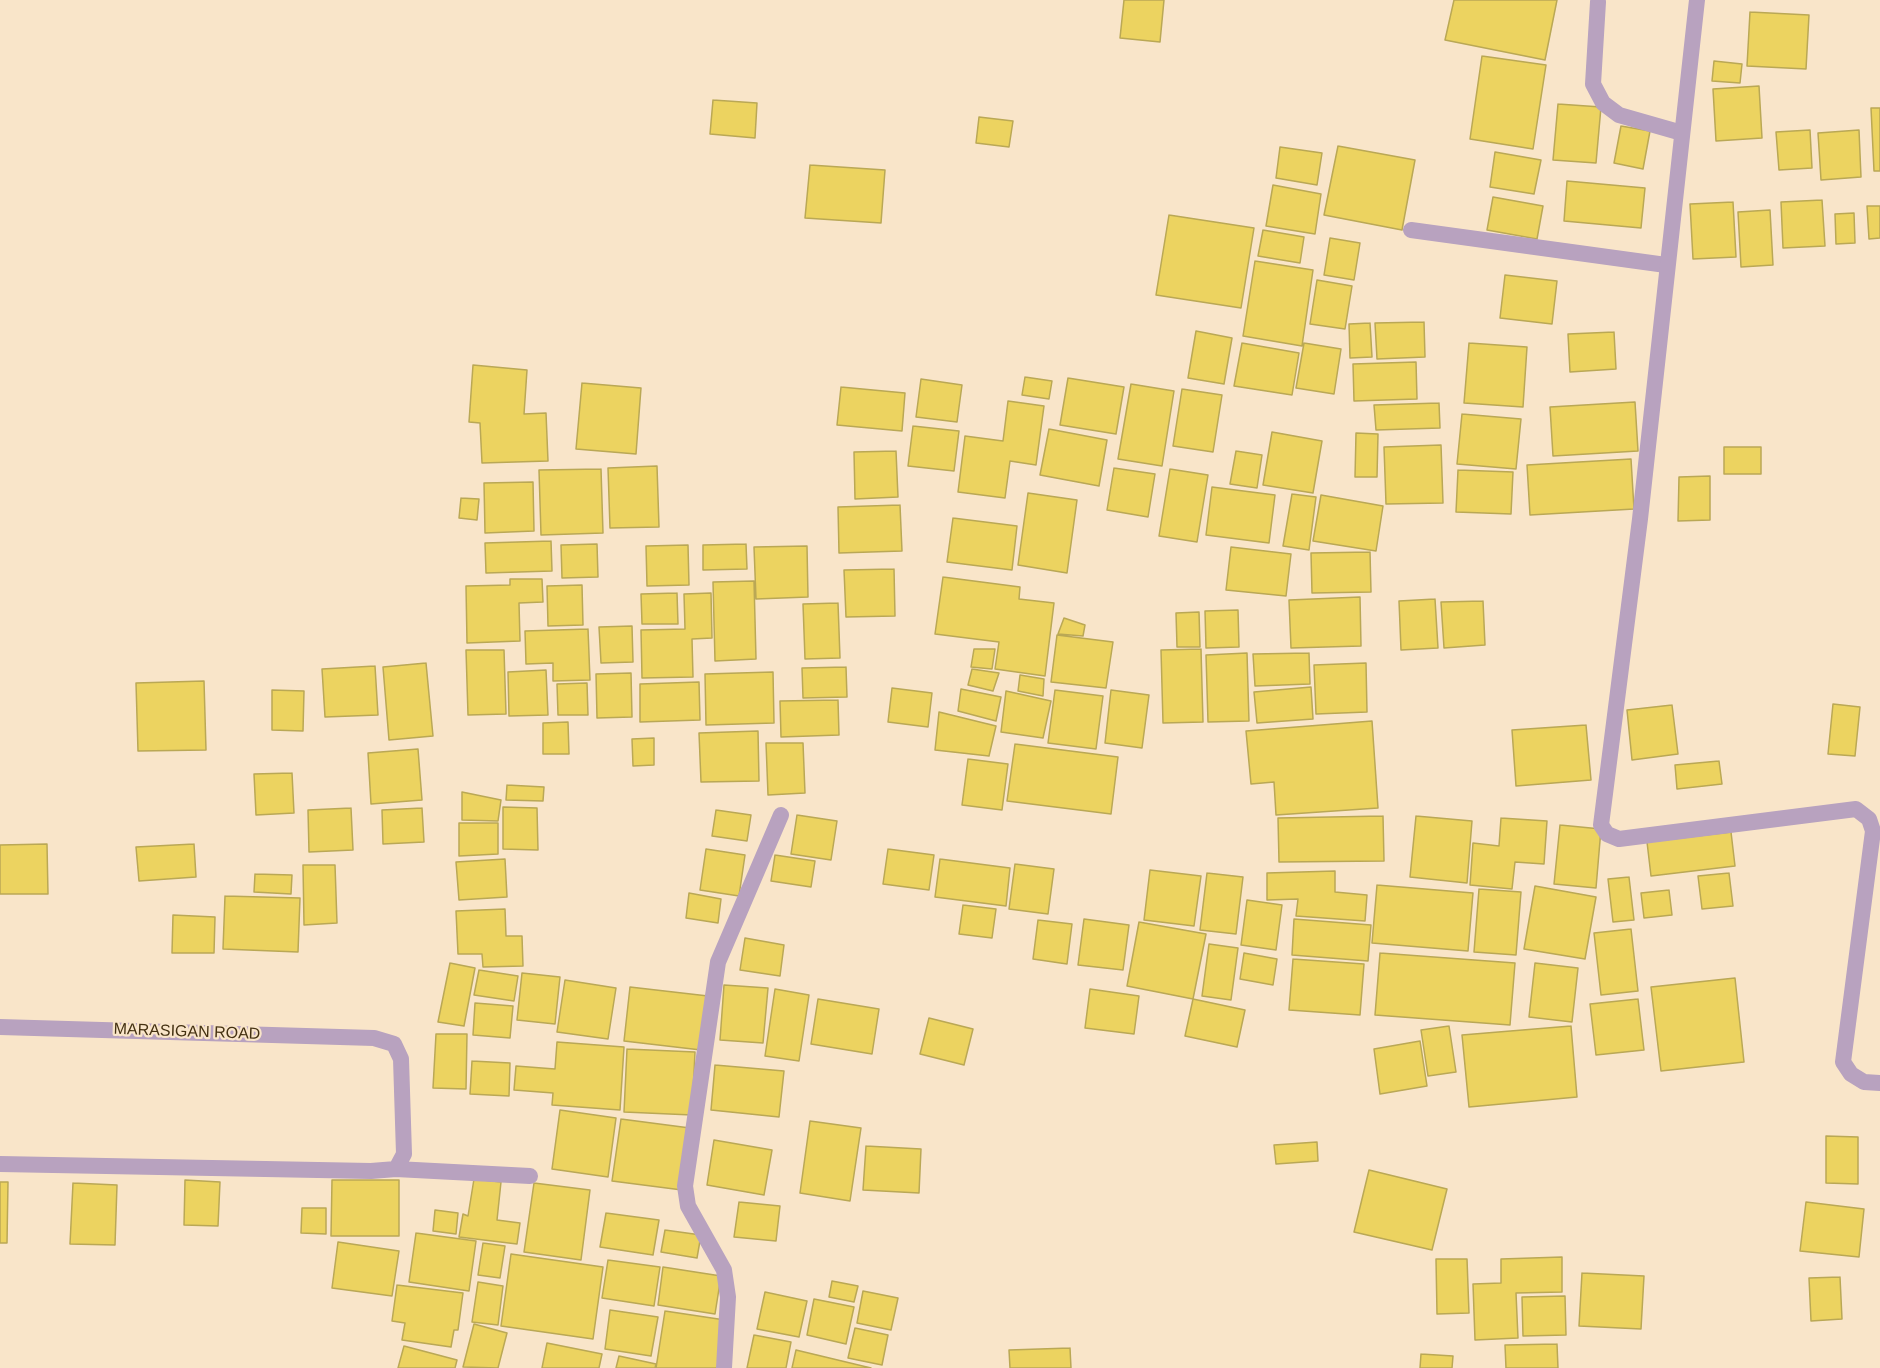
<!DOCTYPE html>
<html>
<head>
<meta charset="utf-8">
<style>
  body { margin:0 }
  canvas { display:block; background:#f9e5c9 }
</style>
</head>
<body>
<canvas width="1880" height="1368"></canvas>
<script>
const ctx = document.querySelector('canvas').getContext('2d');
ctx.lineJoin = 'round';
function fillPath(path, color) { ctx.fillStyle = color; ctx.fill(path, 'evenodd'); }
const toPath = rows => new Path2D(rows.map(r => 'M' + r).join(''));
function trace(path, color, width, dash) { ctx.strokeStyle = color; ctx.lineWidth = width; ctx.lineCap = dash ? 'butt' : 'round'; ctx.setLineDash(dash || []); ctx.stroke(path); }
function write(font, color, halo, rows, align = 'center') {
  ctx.font = font + ' Arial,sans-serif'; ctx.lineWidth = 4.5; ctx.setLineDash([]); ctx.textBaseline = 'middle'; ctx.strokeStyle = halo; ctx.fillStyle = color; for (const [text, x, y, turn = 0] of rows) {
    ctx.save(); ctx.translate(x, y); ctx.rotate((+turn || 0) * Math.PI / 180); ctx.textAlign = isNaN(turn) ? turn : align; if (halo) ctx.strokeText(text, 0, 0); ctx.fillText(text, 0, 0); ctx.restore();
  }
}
const building = toPath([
  [1124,0,1164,0,1160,42,1120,38,1124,0],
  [1454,0,1557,0,1545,60,1445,40,1454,0],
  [1750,12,1809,15,1806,69,1747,66,1750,12],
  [1482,56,1546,65,1533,149,1470,139,1482,56],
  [1714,61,1742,64,1740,83,1712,81,1714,61],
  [1759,86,1762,138,1716,141,1713,89,1759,86],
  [713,100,757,103,755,138,710,134,713,100],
  [1558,104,1601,107,1596,163,1553,160,1558,104],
  [1871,108,1880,108,1880,171,1874,171,1871,108],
  [979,117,1013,121,1009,147,976,143,979,117],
  [1621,126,1650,131,1643,169,1614,163,1621,126],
  [1810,130,1812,168,1779,170,1776,132,1810,130],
  [1859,130,1861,177,1821,180,1818,133,1859,130],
  [1338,146,1415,160,1402,230,1324,215,1338,146],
  [1280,147,1322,153,1317,185,1276,178,1280,147],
  [1495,152,1541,160,1534,194,1490,187,1495,152],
  [810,165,885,170,881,223,805,218,810,165],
  [1567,181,1645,188,1641,228,1564,221,1567,181],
  [1273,185,1321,194,1315,234,1266,226,1273,185],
  [1493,197,1543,206,1537,239,1487,230,1493,197],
  [1822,200,1825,246,1783,248,1781,202,1822,200],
  [1733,202,1736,257,1693,259,1690,204,1733,202],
  [1867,206,1880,206,1880,238,1869,239,1867,206],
  [1770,210,1773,265,1741,267,1738,212,1770,210],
  [1854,213,1855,243,1836,244,1835,214,1854,213],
  [1169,215,1254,228,1241,308,1156,295,1169,215],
  [1263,230,1304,237,1300,263,1258,256,1263,230],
  [1330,238,1360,243,1354,280,1324,275,1330,238],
  [1255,261,1313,270,1302,346,1243,336,1255,261],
  [1505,275,1557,281,1552,324,1500,318,1505,275],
  [1317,280,1352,286,1345,329,1310,324,1317,280],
  [1424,322,1425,357,1377,359,1375,323,1424,322],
  [1370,323,1372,357,1350,358,1349,324,1370,323],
  [1196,331,1232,338,1224,384,1188,378,1196,331],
  [1614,332,1616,369,1570,372,1568,334,1614,332],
  [1242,343,1299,353,1292,395,1234,386,1242,343],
  [1304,343,1341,349,1334,394,1296,388,1304,343],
  [1469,343,1527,347,1523,407,1464,403,1469,343],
  [1416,362,1417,399,1354,401,1353,364,1416,362],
  [473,365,527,370,524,414,546,413,548,461,482,463,480,423,469,422,473,365],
  [1025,377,1052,381,1049,399,1022,395,1025,377],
  [1068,378,1124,387,1116,434,1060,425,1068,378],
  [921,379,962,385,957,422,916,417,921,379],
  [582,383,641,388,636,454,576,449,582,383],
  [1131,384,1174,391,1162,466,1118,459,1131,384],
  [841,387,905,393,902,431,837,425,841,387],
  [1182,389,1222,395,1213,452,1173,446,1182,389],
  [1008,401,1044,406,1036,465,1010,461,1005,498,958,492,965,436,1003,441,1008,401],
  [1635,402,1638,451,1553,456,1550,407,1635,402],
  [1439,403,1440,428,1376,430,1374,405,1439,403],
  [1462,414,1521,419,1516,469,1457,464,1462,414],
  [913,426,959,431,954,471,908,466,913,426],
  [1049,429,1107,440,1099,486,1040,475,1049,429],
  [1272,432,1322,441,1313,493,1263,485,1272,432],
  [1356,433,1378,434,1377,477,1355,477,1356,433],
  [1441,445,1443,503,1386,504,1384,447,1441,445],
  [1724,447,1761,447,1761,474,1724,474,1724,447],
  [896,451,898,497,855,499,854,452,896,451],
  [1236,451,1262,455,1257,488,1230,484,1236,451],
  [1631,459,1634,509,1530,515,1527,465,1631,459],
  [657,466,659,527,610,528,608,468,657,466],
  [1114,468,1155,474,1148,517,1107,510,1114,468],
  [601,469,603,533,541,535,539,470,601,469],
  [1170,469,1208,475,1197,542,1159,536,1170,469],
  [1458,470,1513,472,1511,514,1456,512,1458,470],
  [1710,476,1710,520,1678,521,1679,477,1710,476],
  [533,482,534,531,485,533,484,483,533,482],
  [1212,487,1275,495,1269,543,1206,535,1212,487],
  [1028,493,1077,500,1067,573,1018,565,1028,493],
  [1292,494,1316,497,1309,550,1283,546,1292,494],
  [1321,495,1383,506,1376,551,1313,541,1321,495],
  [461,498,479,499,477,520,459,518,461,498],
  [900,505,902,551,839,553,838,507,900,505],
  [953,518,1017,526,1012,570,947,562,953,518],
  [551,541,552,571,486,573,485,543,551,541],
  [597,544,598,577,562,578,561,545,597,544],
  [746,544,747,569,703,570,703,545,746,544],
  [688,545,689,585,647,586,646,546,688,545],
  [807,546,808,597,756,599,754,547,807,546],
  [1231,547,1291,554,1286,596,1226,590,1231,547],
  [1370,552,1371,592,1312,593,1311,553,1370,552],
  [894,569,895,616,846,617,844,570,894,569],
  [943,577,1020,587,1019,599,1054,603,1045,676,995,669,999,642,935,634,943,577],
  [510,579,542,579,543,602,519,603,520,641,467,643,466,586,510,585,510,579],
  [754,581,756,659,715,661,713,582,754,581],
  [582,585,583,625,548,626,547,586,582,585],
  [677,593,678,624,642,624,641,594,677,593],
  [711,593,712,638,692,639,693,677,642,678,641,630,685,629,684,594,711,593],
  [1360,597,1361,646,1291,648,1289,600,1360,597],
  [1435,599,1438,648,1401,650,1399,601,1435,599],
  [1483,601,1485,645,1444,648,1441,602,1483,601],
  [838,603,840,658,805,659,803,604,838,603],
  [1238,610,1239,647,1206,648,1205,611,1238,610],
  [1199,612,1200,647,1177,647,1176,613,1199,612],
  [1064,618,1085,625,1083,636,1058,634,1064,618],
  [632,626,633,662,601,663,599,627,632,626],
  [588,629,590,680,553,681,553,663,526,664,525,631,588,629],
  [1057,635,1113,642,1106,688,1051,682,1057,635],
  [974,649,995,649,992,669,971,667,974,649],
  [1201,649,1203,722,1163,723,1161,650,1201,649],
  [466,650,504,650,506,714,468,715,466,650],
  [1247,653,1249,721,1208,722,1206,655,1247,653],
  [1309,653,1310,684,1255,686,1253,654,1309,653],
  [426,663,433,736,389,740,383,667,426,663],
  [1366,663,1367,712,1316,714,1314,665,1366,663],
  [375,666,378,715,325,717,322,669,375,666],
  [846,667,847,697,803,698,802,668,846,667],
  [972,669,999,673,993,691,968,685,972,669],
  [546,670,548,715,509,716,508,672,546,670],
  [773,672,774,723,706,725,705,674,773,672],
  [631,673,632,717,597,718,596,674,631,673],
  [1020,675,1044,679,1043,696,1018,691,1020,675],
  [204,681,206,750,138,751,136,683,204,681],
  [699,682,700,720,640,722,640,684,699,682],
  [587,683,588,715,558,715,557,684,587,683],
  [1311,687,1313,719,1257,723,1254,692,1311,687],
  [892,688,932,693,928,727,888,722,892,688],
  [961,689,1001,697,996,721,958,711,961,689],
  [272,690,304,691,303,731,272,730,272,690],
  [1055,690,1103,696,1096,749,1048,743,1055,690],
  [1111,690,1149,695,1142,748,1105,743,1111,690],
  [1006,691,1051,701,1043,738,1001,732,1006,691],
  [838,700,839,735,781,737,780,701,838,700],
  [1833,704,1860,707,1855,756,1828,754,1833,704],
  [1672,705,1678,754,1632,760,1627,710,1672,705],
  [939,712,996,726,989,756,935,750,939,712],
  [1372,721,1378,808,1276,815,1274,782,1251,784,1246,731,1372,721],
  [568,722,569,754,543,754,543,723,568,722],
  [1586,725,1591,780,1516,786,1512,730,1586,725],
  [758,731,759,781,701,782,699,733,758,731],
  [654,738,654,765,633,766,632,739,654,738],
  [766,743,803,743,805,793,768,795,766,743],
  [1015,744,1118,757,1111,814,1007,801,1015,744],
  [418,749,422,800,371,804,368,753,418,749],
  [968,759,1008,764,1002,810,962,805,968,759],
  [1719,761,1722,784,1677,789,1675,765,1719,761],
  [292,773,294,813,256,815,254,774,292,773],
  [507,785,544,787,543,801,506,800,507,785],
  [462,792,501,800,498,821,462,820,462,792],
  [503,807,537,808,538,850,503,849,503,807],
  [351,808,353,850,309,852,308,810,351,808],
  [422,808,424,842,383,844,382,810,422,808],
  [716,810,751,815,747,841,712,836,716,810],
  [797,815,837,821,831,860,791,854,797,815],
  [1383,816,1384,861,1279,862,1278,818,1383,816],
  [1416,816,1472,821,1467,883,1410,877,1416,816],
  [1501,818,1547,821,1544,864,1515,862,1512,889,1470,885,1473,843,1499,846,1501,818],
  [459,823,498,823,498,854,459,856,459,823],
  [1560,825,1601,829,1596,888,1554,884,1560,825],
  [1731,832,1735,866,1651,876,1647,842,1731,832],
  [47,844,48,894,0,894,0,845,47,844],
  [194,844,196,877,139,881,136,847,194,844],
  [706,849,745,855,739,896,700,890,706,849],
  [888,849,934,855,929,890,883,884,888,849],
  [775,855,815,861,811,887,771,881,775,855],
  [505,859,507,897,459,900,456,862,505,859],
  [940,859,1010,868,1006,906,935,897,940,859],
  [1015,864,1054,869,1048,914,1009,909,1015,864],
  [303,865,335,865,337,923,304,925,303,865],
  [1150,870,1201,876,1194,926,1144,920,1150,870],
  [1335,871,1335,892,1367,895,1365,921,1296,916,1298,899,1267,900,1267,873,1335,871],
  [1207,873,1243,877,1236,934,1200,930,1207,873],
  [1729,873,1733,906,1702,909,1698,876,1729,873],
  [255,874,292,875,291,894,254,892,255,874],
  [1629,877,1634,920,1613,922,1608,879,1629,877],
  [1377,885,1473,893,1468,951,1372,943,1377,885],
  [1535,886,1596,897,1585,959,1524,949,1535,886],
  [1479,889,1521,892,1516,955,1474,952,1479,889],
  [1669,890,1672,915,1644,918,1641,893,1669,890],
  [689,893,721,899,718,923,686,918,689,893],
  [225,896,300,898,298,952,223,949,225,896],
  [1247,900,1282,905,1276,950,1241,945,1247,900],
  [963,905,996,909,992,938,959,934,963,905],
  [505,909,506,936,522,936,523,966,483,967,482,954,458,954,456,911,505,909],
  [173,915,215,917,214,953,172,953,173,915],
  [1084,919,1129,925,1123,970,1078,965,1084,919],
  [1294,919,1371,925,1368,961,1292,955,1294,919],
  [1038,920,1072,924,1067,964,1033,959,1038,920],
  [1139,922,1206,934,1193,999,1127,986,1139,922],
  [1631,929,1638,991,1601,995,1594,933,1631,929],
  [745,938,784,945,780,976,740,970,745,938],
  [1209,944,1238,948,1231,1000,1202,996,1209,944],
  [1244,953,1277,959,1273,985,1240,979,1244,953],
  [1380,953,1515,963,1510,1025,1375,1015,1380,953],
  [1293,959,1364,964,1360,1015,1289,1010,1293,959],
  [450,963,475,968,464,1026,438,1022,450,963],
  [1535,963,1578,968,1572,1022,1529,1017,1535,963],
  [479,970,518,976,514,1001,474,995,479,970],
  [522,973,560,977,555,1024,517,1020,522,973],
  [1735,978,1744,1062,1661,1071,1651,987,1735,978],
  [565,980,616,988,608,1039,557,1032,565,980],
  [724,985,768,988,763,1043,720,1040,724,985],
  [630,987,708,996,701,1050,624,1041,630,987],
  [775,989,809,995,799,1061,765,1056,775,989],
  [1090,989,1139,996,1134,1034,1085,1028,1090,989],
  [818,999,879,1009,872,1054,811,1044,818,999],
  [1193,999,1245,1010,1237,1047,1185,1036,1193,999],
  [1638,999,1644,1050,1596,1055,1590,1004,1638,999],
  [475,1003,513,1006,510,1038,473,1035,475,1003],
  [929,1018,973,1029,964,1065,920,1054,929,1018],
  [1449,1026,1456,1072,1428,1076,1421,1030,1449,1026],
  [1571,1026,1577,1097,1469,1107,1462,1035,1571,1026],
  [436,1034,467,1034,466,1089,433,1088,436,1034],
  [1420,1041,1427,1086,1380,1094,1374,1049,1420,1041],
  [557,1042,624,1047,620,1110,552,1105,553,1093,514,1090,516,1066,555,1069,557,1042],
  [627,1049,695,1052,692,1115,624,1112,627,1049],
  [472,1061,510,1063,509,1096,470,1094,472,1061],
  [715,1065,784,1071,779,1117,711,1110,715,1065],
  [560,1110,616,1118,608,1177,552,1169,560,1110],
  [621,1119,690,1128,682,1190,612,1181,621,1119],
  [810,1121,861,1128,850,1201,800,1193,810,1121],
  [1826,1136,1858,1137,1858,1184,1826,1183,1826,1136],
  [714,1140,772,1150,764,1195,707,1185,714,1140],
  [1317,1142,1318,1161,1276,1164,1274,1145,1317,1142],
  [866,1146,921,1149,919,1193,863,1190,866,1146],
  [1369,1170,1447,1189,1432,1250,1354,1232,1369,1170],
  [474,1179,501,1182,497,1220,520,1223,517,1244,459,1237,463,1214,468,1216,474,1179],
  [185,1180,220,1182,218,1226,184,1225,185,1180],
  [332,1180,399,1180,399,1236,331,1236,332,1180],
  [0,1182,8,1182,7,1243,0,1243,0,1182],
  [73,1183,117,1185,115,1245,70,1244,73,1183],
  [534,1183,590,1190,581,1260,524,1252,534,1183],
  [739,1202,780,1206,776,1241,734,1237,739,1202],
  [1806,1202,1864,1209,1859,1257,1800,1251,1806,1202],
  [302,1208,326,1208,326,1234,301,1233,302,1208],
  [435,1210,458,1213,456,1234,433,1231,435,1210],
  [606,1213,659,1220,653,1255,600,1247,606,1213],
  [665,1230,701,1235,697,1258,661,1252,665,1230],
  [416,1233,476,1241,469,1291,409,1282,416,1233],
  [338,1242,399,1251,392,1296,332,1288,338,1242],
  [483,1243,505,1246,500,1278,478,1275,483,1243],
  [511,1254,603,1267,593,1339,501,1326,511,1254],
  [1562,1257,1562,1292,1516,1293,1518,1338,1475,1340,1473,1284,1501,1283,1501,1259,1562,1257],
  [1436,1259,1467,1259,1469,1313,1437,1314,1436,1259],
  [608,1260,660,1267,654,1306,602,1298,608,1260],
  [663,1267,721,1276,715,1314,658,1305,663,1267],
  [1582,1273,1644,1276,1641,1329,1579,1326,1582,1273],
  [1840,1277,1842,1319,1811,1321,1809,1278,1840,1277],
  [832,1281,858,1286,854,1302,829,1297,832,1281],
  [478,1282,503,1286,498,1325,472,1322,478,1282],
  [397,1285,463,1293,458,1330,454,1330,451,1347,402,1340,405,1323,392,1321,397,1285],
  [863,1291,898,1298,891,1330,857,1323,863,1291],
  [765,1292,807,1301,799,1337,757,1329,765,1292],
  [1565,1296,1566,1335,1523,1336,1522,1297,1565,1296],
  [814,1299,854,1307,846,1344,807,1335,814,1299],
  [610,1310,658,1317,651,1356,605,1349,610,1310],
  [665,1311,725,1320,718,1368,656,1368,665,1311],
  [474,1324,507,1333,498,1368,463,1367,474,1324],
  [855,1328,888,1335,882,1365,848,1358,855,1328],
  [754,1335,791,1342,786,1368,747,1368,754,1335],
  [547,1343,602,1354,599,1368,542,1368,547,1343],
  [1557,1344,1558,1368,1506,1368,1505,1345,1557,1344],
  [404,1346,457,1360,455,1368,398,1368,404,1346],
  [1070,1348,1071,1368,1010,1368,1009,1350,1070,1348],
  [796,1350,871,1368,792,1368,796,1350],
  [1421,1354,1453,1356,1452,1368,1420,1368,1421,1354],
  [619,1356,656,1364,655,1368,616,1368,619,1356]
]);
const service = toPath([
  [1598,2,1593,84,1603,103,1619,115,1682,133],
  [1411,230,1666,265]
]);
const minor = toPath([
  [1697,0,1640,519,1601,825,1607,834,1619,839,1856,809,1869,819,1873,831,1843,1062,1851,1074,1864,1082,1880,1083],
  [0,1027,374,1038,394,1044,401,1059,404,1154,396,1169,371,1171,0,1164],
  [396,1169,530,1176],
  [724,1368,728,1297,724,1270,688,1206,685,1186,718,962,781,815]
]);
const streetNames = [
  ["MARASIGAN ROAD",187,1032,2]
];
fillPath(building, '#ecd360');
trace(building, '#baa855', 1.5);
trace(service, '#b8a2bf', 16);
trace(minor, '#b8a2bf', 16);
write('16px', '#443112', '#f9e5c9', streetNames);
</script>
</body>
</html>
